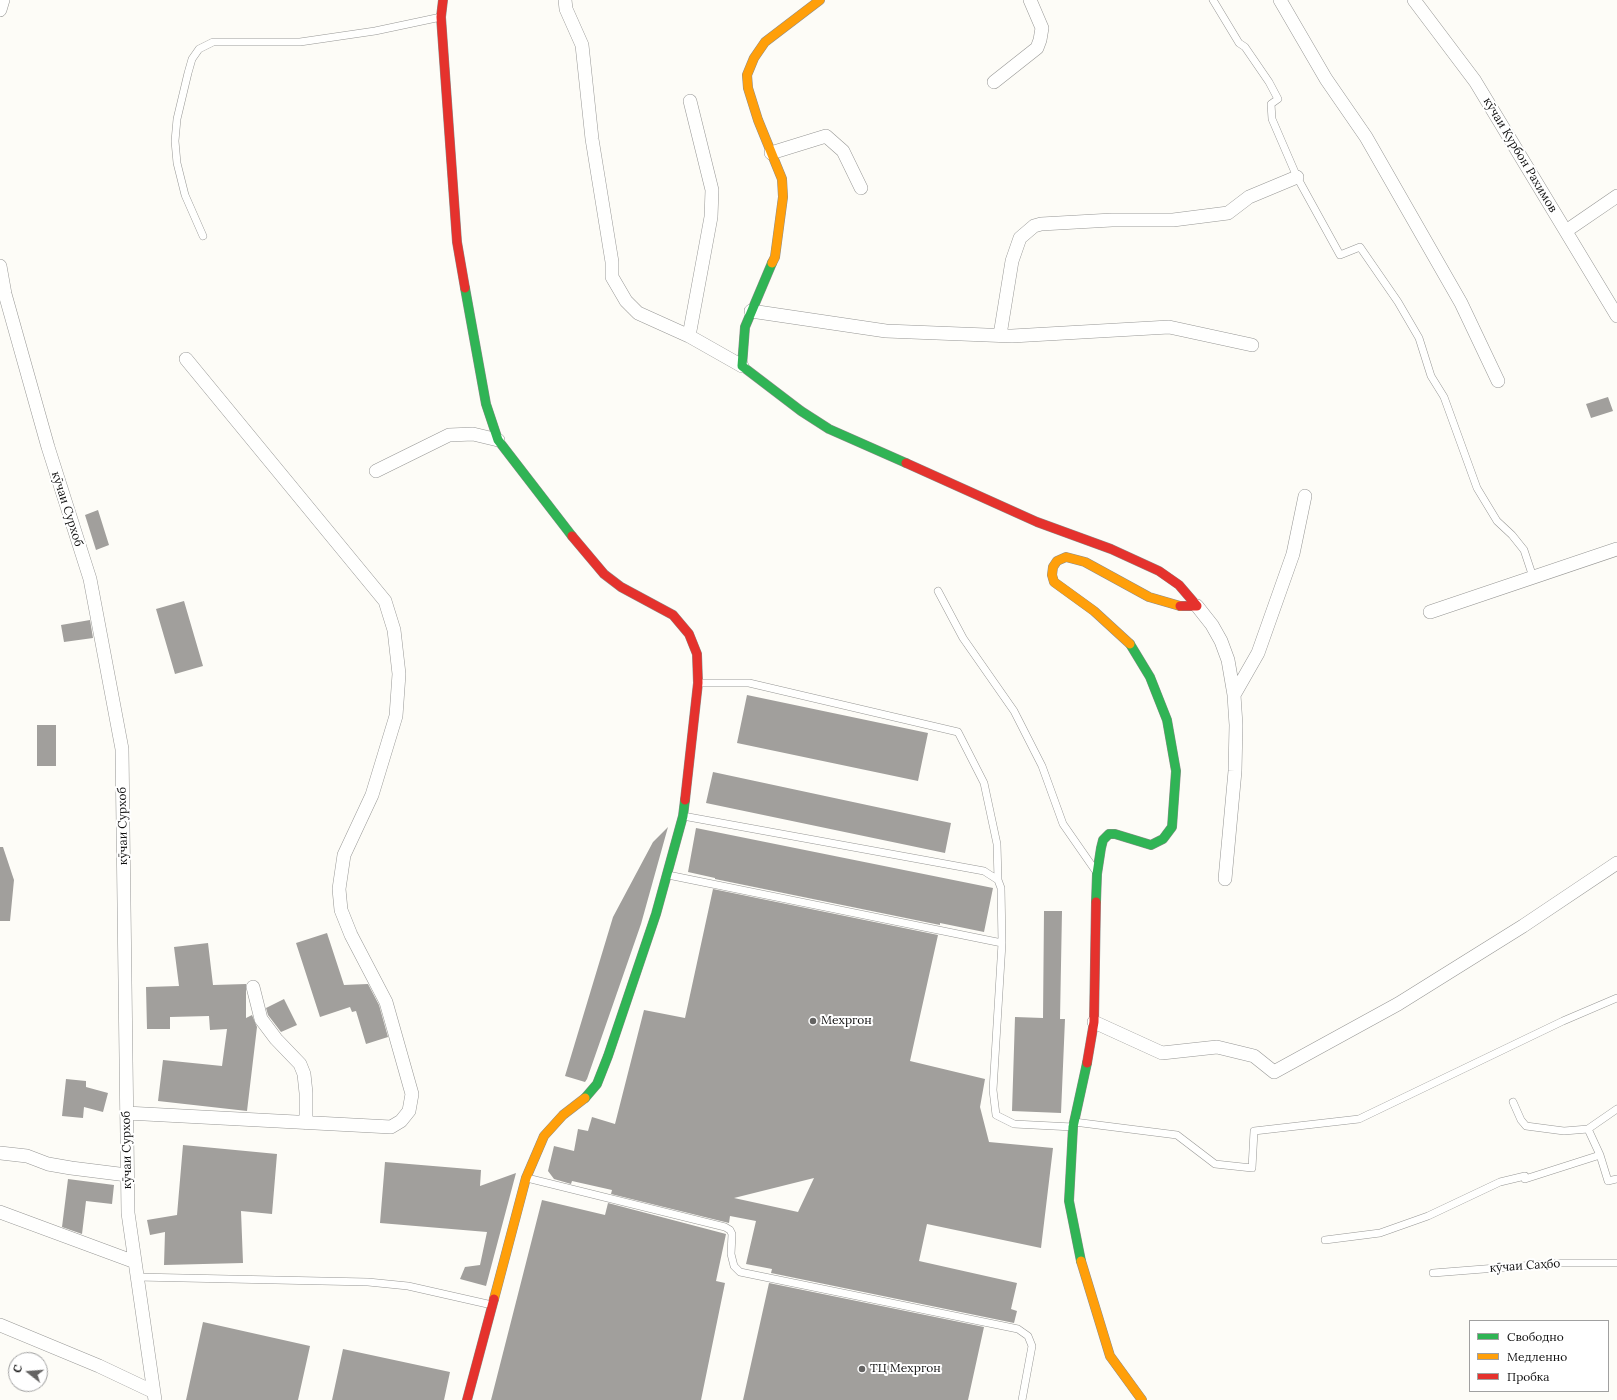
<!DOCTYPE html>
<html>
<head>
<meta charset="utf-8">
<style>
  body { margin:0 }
  #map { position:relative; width:1617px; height:1400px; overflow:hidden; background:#fdfcf7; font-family:Lora,serif }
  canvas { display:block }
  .legend { position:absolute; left:1469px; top:1320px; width:140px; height:72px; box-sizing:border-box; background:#fff; border:1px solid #a0a0a0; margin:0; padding:5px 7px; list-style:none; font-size:12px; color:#111 }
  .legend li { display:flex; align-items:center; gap:8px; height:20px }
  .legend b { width:20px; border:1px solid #a0a0a0 }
  .north { position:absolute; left:8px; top:1352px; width:40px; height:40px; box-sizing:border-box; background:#fff; border:1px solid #a0a0a0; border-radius:50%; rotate:287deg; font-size:11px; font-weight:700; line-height:16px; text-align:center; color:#111 }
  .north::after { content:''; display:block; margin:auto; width:14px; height:18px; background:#646362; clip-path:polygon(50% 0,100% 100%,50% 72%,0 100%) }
</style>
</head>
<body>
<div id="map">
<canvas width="1617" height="1400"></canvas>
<ul class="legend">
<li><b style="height:5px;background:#30b455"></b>Свободно</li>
<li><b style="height:5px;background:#ff9f0a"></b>Медленно</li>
<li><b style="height:5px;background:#e5322d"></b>Пробка</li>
</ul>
<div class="north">С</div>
</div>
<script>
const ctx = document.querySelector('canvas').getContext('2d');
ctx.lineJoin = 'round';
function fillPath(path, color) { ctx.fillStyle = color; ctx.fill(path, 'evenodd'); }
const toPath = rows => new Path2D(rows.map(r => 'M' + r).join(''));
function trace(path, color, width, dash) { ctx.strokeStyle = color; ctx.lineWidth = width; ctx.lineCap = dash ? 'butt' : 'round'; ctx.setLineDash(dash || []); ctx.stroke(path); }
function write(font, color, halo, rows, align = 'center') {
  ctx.font = font + ' Lora,serif'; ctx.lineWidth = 4; ctx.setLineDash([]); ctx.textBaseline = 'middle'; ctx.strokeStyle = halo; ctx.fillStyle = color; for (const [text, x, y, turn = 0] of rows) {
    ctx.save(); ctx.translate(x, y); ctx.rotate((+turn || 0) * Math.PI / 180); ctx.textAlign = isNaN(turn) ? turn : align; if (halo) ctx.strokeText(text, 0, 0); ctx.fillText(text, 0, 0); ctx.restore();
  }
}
const building = toPath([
  [1608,397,1613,411,1591,418,1586,404],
  [98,510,109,545,96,550,85,515],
  [184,601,203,666,175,674,156,609],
  [90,620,93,638,64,642,61,625],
  [747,695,928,733,918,781,737,743],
  [37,725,56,725,56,766,37,766],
  [713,772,951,823,945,853,706,803],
  [668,827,641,924,587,1079,585,1082,565,1076,613,917,653,842],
  [696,828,993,888,984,932,940,923,940,925,715,879,715,878,688,872],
  [0,847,3,847,14,880,10,921,0,921],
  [713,889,938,935,910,1061,985,1079,980,1107,989,1142,1053,1148,1041,1248,927,1224,919,1261,1017,1283,1011,1309,1017,1311,1014,1323,771,1273,772,1269,746,1264,756,1221,730,1216,729,1223,611,1194,612,1190,572,1181,571,1184,554,1179,548,1171,554,1146,574,1151,578,1129,588,1131,592,1117,615,1124,644,1010,685,1018],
  [814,1178,798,1212,734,1198],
  [1044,911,1062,911,1060,1019,1065,1019,1061,1113,1012,1111,1015,1017,1043,1018],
  [327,933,344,985,368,984,379,1005,388,1037,366,1044,356,1011,352,1012,350,1007,320,1017,296,943],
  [208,943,213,985,246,984,246,1018,252,1015,257,1027,247,1111,158,1101,163,1060,222,1066,227,1029,210,1030,209,1016,170,1017,170,1029,147,1029,146,987,179,986,174,947],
  [284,999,297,1025,281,1032,268,1015,266,1008],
  [66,1079,86,1081,86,1087,108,1093,103,1112,84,1107,83,1118,62,1116],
  [183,1145,277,1154,272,1214,241,1211,243,1263,164,1265,165,1232,150,1235,147,1220,177,1215],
  [385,1162,481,1170,480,1186,516,1173,486,1286,460,1279,465,1267,480,1265,487,1232,380,1223],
  [68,1179,114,1185,112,1204,86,1201,82,1234,62,1227],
  [542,1200,605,1215,608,1203,726,1234,716,1281,725,1283,701,1400,491,1400],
  [769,1283,984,1327,968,1400,743,1400],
  [203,1322,310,1346,298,1400,186,1400],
  [343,1349,450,1372,444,1400,332,1400]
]);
const lane = toPath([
  [1213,0,1239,43,1245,47,1269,82,1278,99,1271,104,1272,119,1297,177,1340,255,1360,247,1398,302,1419,338,1431,376,1444,397,1477,488,1497,521,1512,535,1524,550,1533,577],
  [203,236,185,195,177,163,175,141,177,119,188,73,192,59,199,49,213,42,300,42,375,31,441,17],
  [938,591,963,638,1014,711,1042,766,1063,824,1095,870],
  [698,683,749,683,958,732,984,783,997,844,998,880],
  [683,816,984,871,998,880,1001,888,1002,943,993,1090,996,1115,1014,1124,1073,1127],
  [668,875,1002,943],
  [1513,1102,1521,1120,1526,1126,1564,1131,1588,1129,1617,1109],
  [1074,1122,1177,1135,1215,1164,1252,1168,1254,1131,1359,1119,1563,1021,1617,998],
  [1588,1129,1600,1155],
  [527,1178,725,1227,730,1230,732,1234,731,1254,734,1266,740,1272,1018,1329,1028,1336,1032,1346,1022,1400],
  [1325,1240,1380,1233,1428,1216,1500,1182,1525,1176,1525,1179,1600,1155,1608,1181,1617,1179],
  [1433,1273,1560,1263,1617,1263],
  [137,1277,368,1282,408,1286,492,1305]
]);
const street = toPath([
  [565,0,566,9,582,45,592,139,612,262,612,277,626,301,638,313,689,336,742,366],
  [1280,0,1326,79,1366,137,1461,303,1498,381],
  [1414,0,1475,81,1617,316],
  [0,10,3,0],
  [994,82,1037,48,1040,40,1042,28,1030,0],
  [771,153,826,136,843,151,861,188],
  [1566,231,1617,196],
  [0,266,5,294,48,447,90,579,122,749,128,1213,155,1400],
  [751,311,886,331,1012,336,1169,327,1252,345],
  [1000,335,1012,261,1020,238,1034,226,1041,224,1112,220,1173,220,1228,213,1249,197,1297,177],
  [689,336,711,217,712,190,690,101],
  [376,471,449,435,473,434,498,440],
  [1197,606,1212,625,1221,641,1228,660,1234,695,1236,725,1235,771,1225,879],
  [1430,612,1617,549],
  [1234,695,1258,653,1293,554,1305,496],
  [253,987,261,1019,276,1039,300,1064,304,1074,306,1093,306,1123],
  [1094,1022,1162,1053,1217,1047,1254,1056,1274,1072,1398,1004,1523,926,1617,863],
  [126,1113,391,1127,401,1121,409,1111,412,1094,386,1002,351,935,341,910,339,889,344,855,372,795,396,716,399,674,394,630,385,601,186,359],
  [0,1153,27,1156,48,1164,71,1168,127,1175],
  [0,1212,135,1262],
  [0,1325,99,1366,154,1392]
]);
const fast = toPath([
  [772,263,745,327,742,366,801,411,829,429,906,463],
  [465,288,486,404,498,440,572,536],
  [1096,902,1097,874,1101,848,1103,840,1109,834,1115,834,1151,845,1163,839,1172,827,1176,771,1167,720,1150,677,1130,644],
  [585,1098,597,1084,608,1056,656,914,683,816,685,800],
  [1081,1261,1069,1201,1073,1127,1087,1063]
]);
const slow = toPath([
  [772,263,775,257,783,197,782,179,758,120,748,88,747,75,754,58,765,42,820,0],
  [1130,644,1094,611,1054,582,1052,575,1053,567,1057,561,1066,557,1085,562,1149,597,1180,606],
  [1081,1261,1110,1356,1142,1400],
  [494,1299,526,1178,544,1136,563,1115,585,1098]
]);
const jam = toPath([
  [443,0,441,17,457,242,465,288],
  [906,463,1037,522,1111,549,1159,571,1179,585,1197,606,1180,606],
  [572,536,604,574,621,587,673,615,689,634,697,654,698,683,685,800],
  [1087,1063,1094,1022,1096,902],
  [467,1400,494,1299]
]);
const markers = [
  [813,1021,4,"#646362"],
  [862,1369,4,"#646362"]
];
const streetNames = [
  ["кӯчаи Курбон Рахимов",1520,155,59],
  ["кӯчаи Сурхоб",67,509,72],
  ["кӯчаи Сурхоб",123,826,-91],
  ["кӯчаи Сурхоб",127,1150,-91],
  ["кӯчаи Саҳбо",1525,1266,-4]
];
const poiNames = [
  ["Мехргон",821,1021],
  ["ТЦ Мехргон",870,1369]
];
fillPath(building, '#a19f9c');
trace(lane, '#979795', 8);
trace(street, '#979795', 14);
trace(fast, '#8e8d8b', 10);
trace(slow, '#8e8d8b', 10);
trace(jam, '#8e8d8b', 10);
trace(lane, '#fffffe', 7);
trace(street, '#fffffe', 13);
trace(fast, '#30b455', 9);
trace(slow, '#ff9f0a', 9);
trace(jam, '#e5322d', 9);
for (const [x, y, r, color] of markers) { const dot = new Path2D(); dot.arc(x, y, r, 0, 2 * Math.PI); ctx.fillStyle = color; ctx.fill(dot); trace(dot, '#fff', 1.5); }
write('12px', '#111', '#fff', streetNames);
write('12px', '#111', '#fff', poiNames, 'left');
</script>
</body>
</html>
